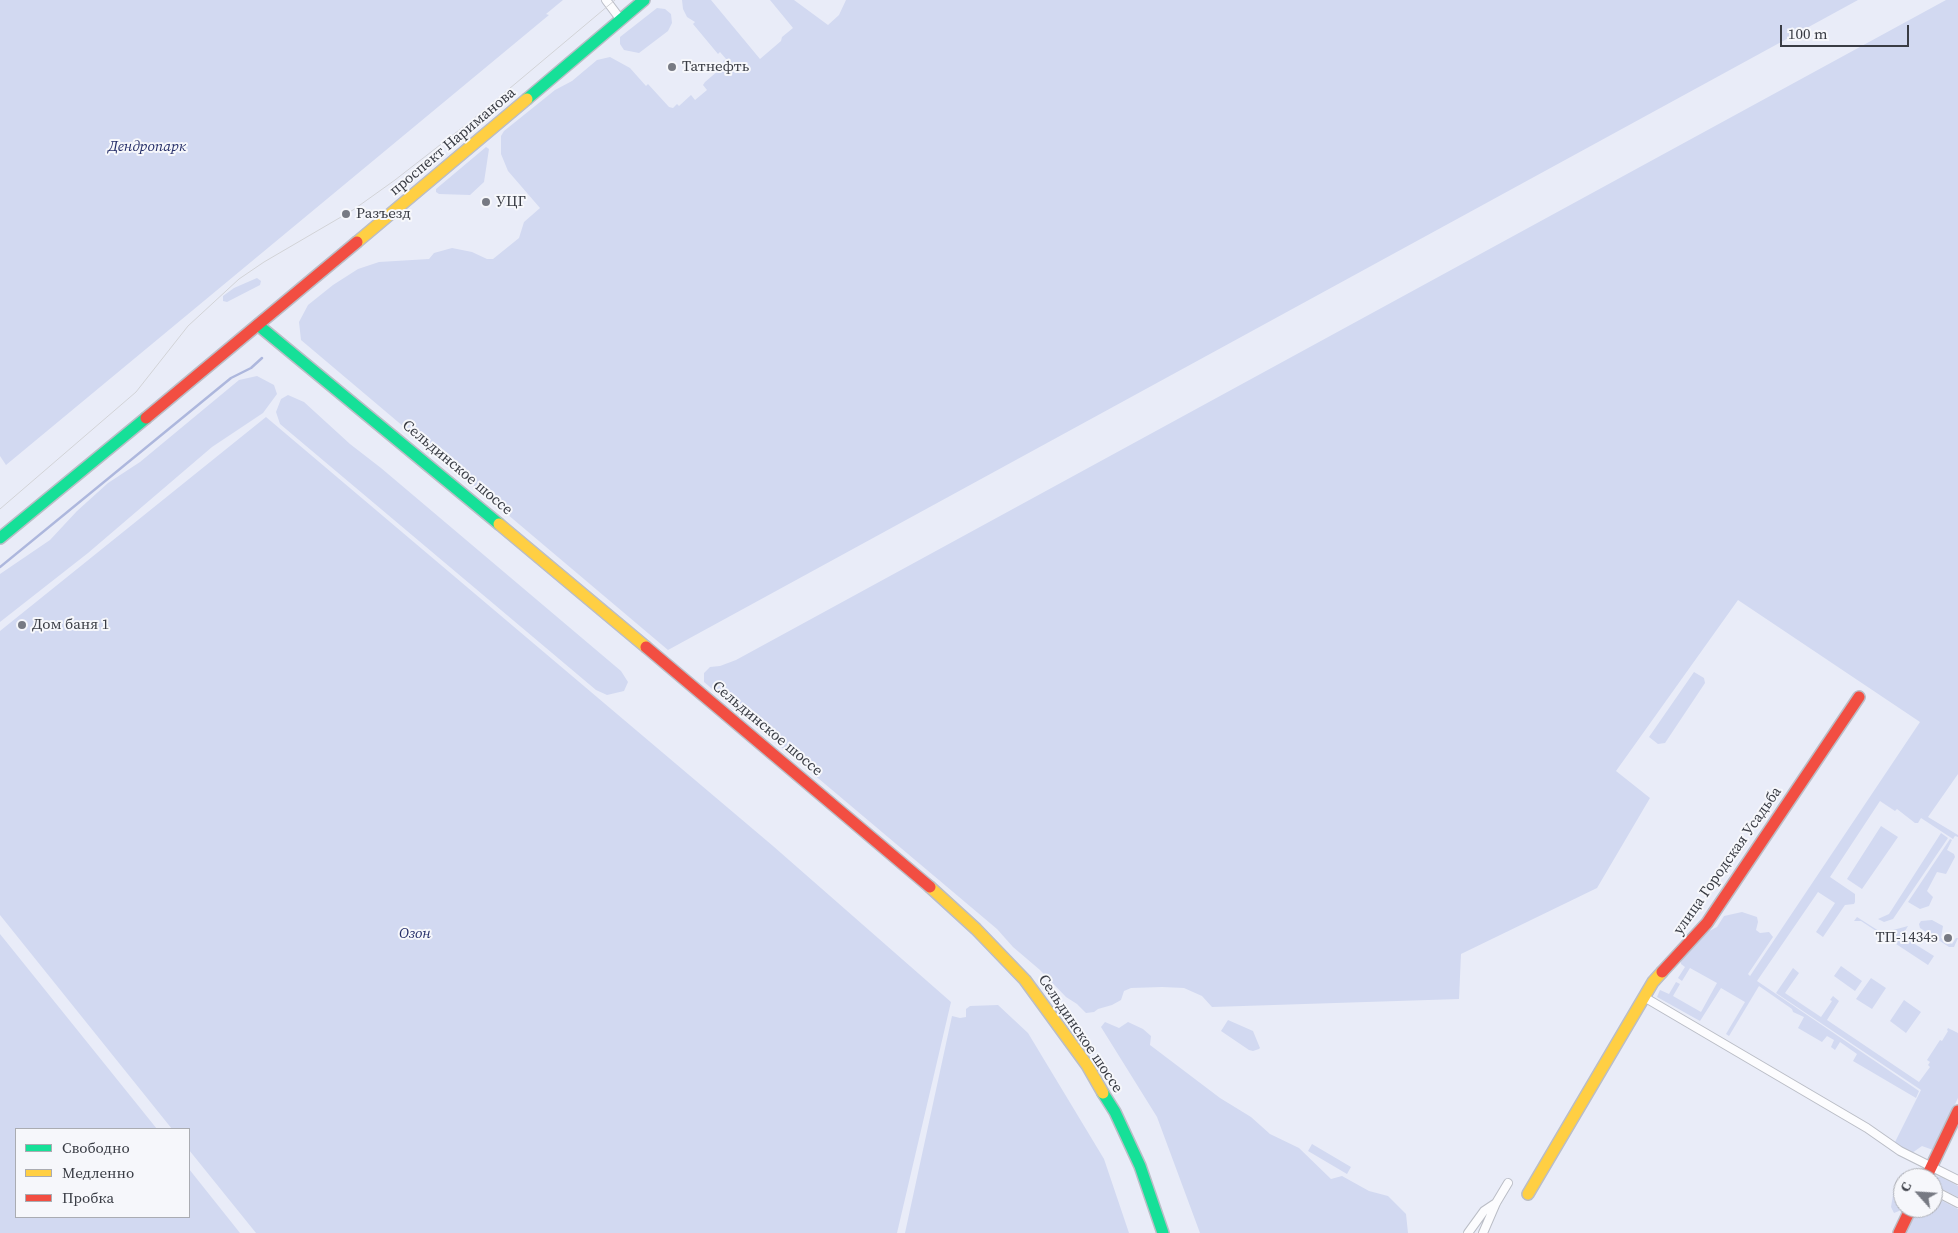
<!DOCTYPE html>
<html>
<head>
<meta charset="utf-8">
<style>
  body { margin:0 }
  #map { position:relative; width:1958px; height:1233px; overflow:hidden; background:#e9ecf8; font-family:"Source Serif 4",serif }
  canvas { display:block }
  .legend { position:absolute; left:15px; top:1128px; width:175px; height:90px; box-sizing:border-box; background:#f6f7fb; border:1px solid #aaacb2; margin:0; padding:6px 9px; list-style:none; font-size:15px; color:#393c44 }
  .legend li { display:flex; align-items:center; gap:10px; height:25px }
  .legend b { width:25px; border:1px solid #aaacb2 }
  .north { position:absolute; left:1893px; top:1168px; width:50px; height:50px; box-sizing:border-box; background:#f6f7fb; border:1px solid #aaacb2; border-radius:50%; rotate:296deg; font-size:14px; font-weight:700; line-height:20px; text-align:center; color:#393c44 }
  .north::after { content:''; display:block; margin:auto; width:18px; height:22px; background:#777a83; clip-path:polygon(50% 0,100% 100%,50% 72%,0 100%) }
  .scale { position:absolute; left:1780px; top:25px; width:129px; height:22px; box-sizing:border-box; border:2px solid #393c44; border-top:0; padding-left:6px; font-size:15px; line-height:18px; white-space:nowrap; color:#393c44; -webkit-text-stroke:4px #f6f7fb; paint-order:stroke }
</style>
</head>
<body>
<div id="map">
<canvas width="1958" height="1233"></canvas>
<ul class="legend">
<li><b style="height:6px;background:#16e098"></b>Свободно</li>
<li><b style="height:6px;background:#ffcf43"></b>Медленно</li>
<li><b style="height:6px;background:#f24e42"></b>Пробка</li>
</ul>
<div class="north">С</div>
<div class="scale">100 m</div>
</div>
<script>
const ctx = document.querySelector('canvas').getContext('2d');
ctx.lineJoin = 'round';
function fillPath(path, color) { ctx.fillStyle = color; ctx.fill(path, 'evenodd'); }
const toPath = rows => new Path2D(rows.map(r => 'M' + r).join(''));
function trace(path, color, width, dash) { ctx.strokeStyle = color; ctx.lineWidth = width; ctx.lineCap = dash ? 'butt' : 'round'; ctx.setLineDash(dash || []); ctx.stroke(path); }
function write(font, color, halo, rows, align = 'center') {
  ctx.font = font + ' "Source Serif 4",serif'; ctx.lineWidth = 4; ctx.setLineDash([]); ctx.textBaseline = 'middle'; ctx.strokeStyle = halo; ctx.fillStyle = color; for (const [text, x, y, turn = 0] of rows) {
    ctx.save(); ctx.translate(x, y); ctx.rotate((+turn || 0) * Math.PI / 180); ctx.textAlign = isNaN(turn) ? turn : align; if (halo) ctx.strokeText(text, 0, 0); ctx.fillText(text, 0, 0); ctx.restore();
  }
}
const green = toPath([
  [0,0,563,0,546,14,549,15,6,465,0,456],
  [682,0,711,0,760,59,781,41,782,37,793,28,770,0,794,0,828,25,839,15,846,0,1858,0,668,650,301,340,299,322,308,305,333,285,358,269,379,262,429,259,434,253,452,248,472,252,487,259,493,259,519,238,524,222,540,208,508,171,501,154,501,136,504,131,555,90,572,81,597,60,610,57,630,68,646,86,648,84,669,107,673,108,677,104,679,106,691,95,695,100,707,90,703,85,705,82,726,64,723,61,726,59,720,52,718,54,693,24,695,22,687,17,683,9],
  [1946,0,1958,0,1958,774,1928,817,1958,835,1958,837,1955,836,1953,839,1921,818,1918,823,1915,823,1897,809,1895,811,1880,801,1830,877,1855,894,1855,902,1854,904,1845,905,1823,937,1816,932,1835,903,1818,892,1757,981,1919,1091,1916,1098,1853,1061,1857,1054,1840,1042,1835,1050,1831,1047,1834,1040,1827,1036,1822,1042,1798,1028,1804,1017,1793,1012,1792,1009,1759,986,1729,1036,1726,1034,1745,1002,1721,988,1700,1021,1657,997,1660,990,1669,994,1676,982,1680,984,1673,996,1701,1012,1717,983,1690,968,1682,981,1678,978,1685,967,1681,964,1680,959,1709,931,1717,927,1724,916,1742,912,1757,917,1758,922,1756,930,1760,933,1769,932,1773,937,1748,974,1750,976,1920,722,1738,600,1616,771,1650,798,1597,888,1461,954,1459,999,1212,1007,1202,996,1184,988,1162,987,1131,988,1124,991,1121,1000,1112,1005,1098,1009,1094,1012,1086,1013,1077,1004,1066,997,1040,970,1013,947,997,929,704,682,704,673,710,667,720,666,736,660],
  [657,8,665,9,671,14,672,23,668,31,639,53,624,50,620,44,620,37],
  [486,147,489,149,484,182,470,195,439,194,436,192,436,189],
  [257,278,261,281,260,285,227,302,223,301,223,296,234,288],
  [257,376,274,385,277,394,263,413,212,447,88,553,0,622,0,574,50,540,77,511,108,483,140,462,239,380],
  [288,395,304,402,350,444,381,468,621,671,628,682,624,691,607,695,596,690,280,424,276,412,281,399],
  [266,417,773,846,951,1002,897,1233,256,1233,189,1150,189,1129,172,1129,0,915,0,631],
  [1694,672,1704,678,1705,683,1665,743,1658,744,1649,737],
  [1881,826,1898,837,1862,889,1847,879],
  [1941,833,1948,838,1893,919,1884,922,1878,919,1889,914],
  [1950,839,1952,840,1947,850,1954,854,1955,857,1946,874,1937,872,1927,891,1933,897,1929,906,1920,909,1908,902],
  [1857,917,1882,933,1908,926,1902,936,1934,956,1928,965,1861,921,1854,921],
  [1932,920,1943,926,1941,938,1952,944,1956,938,1958,938,1954,947,1949,947,1920,928,1919,924,1921,921],
  [0,934,157,1129,16,1129,16,1217,189,1217,189,1169,240,1233,0,1233],
  [1841,966,1862,981,1855,991,1834,976],
  [1793,968,1799,973,1785,993,1821,1017,1832,1001,1830,1000,1833,996,1839,1001,1827,1020,1919,1082,1930,1067,1928,1065,1930,1062,1927,1060,1940,1040,1942,1041,1948,1031,1947,1030,1948,1028,1958,1033,1958,1098,1933,1150,1922,1146,1912,1153,1894,1144,1921,1090,1776,993],
  [1871,978,1886,988,1872,1009,1856,999],
  [1904,1000,1921,1012,1906,1033,1890,1021],
  [998,1005,1028,1033,1104,1159,1129,1233,905,1233,952,1016,960,1018,966,1017,966,1009,970,1006],
  [1228,1020,1253,1031,1260,1048,1259,1049,1253,1051,1249,1050,1221,1031],
  [1105,1022,1119,1028,1128,1022,1143,1029,1151,1036,1150,1045,1220,1098,1251,1117,1270,1134,1299,1148,1331,1179,1342,1176,1369,1191,1388,1196,1406,1214,1408,1233,1200,1233,1157,1117,1101,1027],
  [1312,1144,1351,1167,1347,1174,1308,1151],
  [1902,1173,1907,1173,1911,1178,1903,1178,1903,1204,1899,1211,1894,1213,1891,1207,1894,1189],
  [1933,1176,1941,1177,1958,1186,1958,1197,1934,1185,1933,1178,1931,1178],
  [1933,1196,1958,1209,1958,1233,1905,1233,1917,1208,1933,1208]
]);
const stream = toPath([
  [0,567,231,378,251,368,262,358]
]);
const street = toPath([
  [606,0,621,20],
  [1644,997,1867,1128,1900,1151,1958,1180],
  [1933,1190,1958,1203],
  [1468,1233,1484,1211,1496,1203],
  [1483,1233,1496,1203,1508,1183]
]);
const fast = toPath([
  [527,99,644,0],
  [258,325,499,524],
  [0,538,146,418],
  [1103,1093,1115,1112,1140,1166,1163,1233]
]);
const slow = toPath([
  [357,242,527,99],
  [499,524,646,647],
  [930,887,976,929,1025,980,1087,1065,1103,1093],
  [1528,1194,1653,982,1662,972]
]);
const jam = toPath([
  [146,418,357,242],
  [646,647,930,887],
  [1662,972,1707,923,1859,697],
  [1926,1178,1958,1111],
  [1899,1233,1911,1208]
]);
const tram = toPath([
  [0,509,136,392,188,326,239,279,264,262,353,210,395,180,472,120,615,0]
]);
const markers = [
  [672,67,5,"#777a83"],
  [486,202,5,"#777a83"],
  [346,214,5,"#777a83"],
  [22,625,5,"#777a83"],
  [1948,938,5,"#777a83"]
];
const poiNames = [
  ["Татнефть",682,67],
  ["УЦГ",496,202],
  ["Разъезд",356,214],
  ["Дом баня 1",32,625],
  ["ТП-1434э",1938,938,"right"]
];
const streetNames = [
  ["проспект Нариманова",453,142,-40],
  ["Сельдинское шоссе",457,468,40],
  ["Сельдинское шоссе",767,729,40],
  ["улица Городская Усадьба",1728,861,-55],
  ["Сельдинское шоссе",1080,1034,56]
];
const parkNames = [
  ["Дендропарк",147,147],
  ["Озон",415,934]
];
fillPath(green, '#d2d9f1');
trace(stream, '#adb7dd', 2.5);
trace(street, '#babdc6', 10);
trace(fast, '#babdc6', 14);
trace(slow, '#babdc6', 14);
trace(jam, '#babdc6', 14);
trace(street, '#fcfcfe', 8);
trace(fast, '#16e098', 11);
trace(slow, '#ffcf43', 11);
trace(jam, '#f24e42', 11);
trace(tram, '#d2d3d7', 1);
for (const [x, y, r, color] of markers) { const dot = new Path2D(); dot.arc(x, y, r, 0, 2 * Math.PI); ctx.fillStyle = color; ctx.fill(dot); trace(dot, '#f6f7fb', 2); }
write('15px', '#393c44', '#f6f7fb', poiNames, 'left');
write('15px', '#393c44', '#f6f7fb', streetNames);
write('italic 15px', '#242d68', '#f6f7fb', parkNames);
</script>
</body>
</html>
